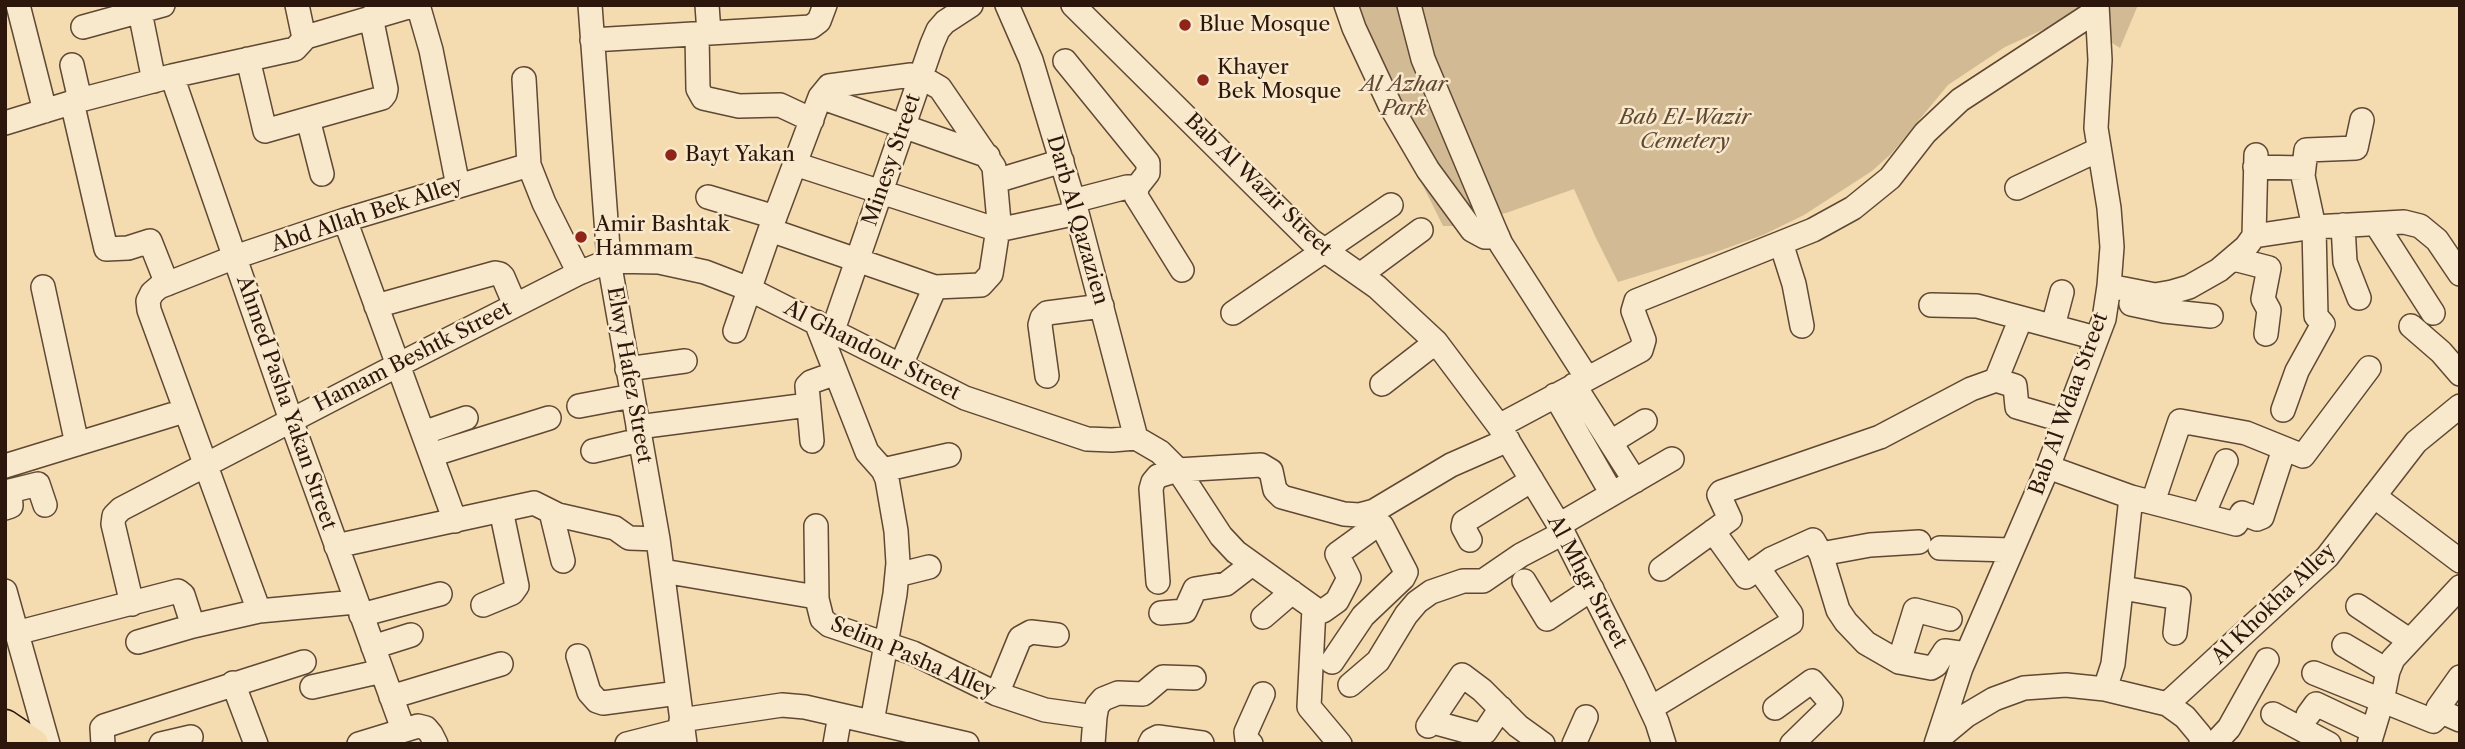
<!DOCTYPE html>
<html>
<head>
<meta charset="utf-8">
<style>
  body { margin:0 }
  #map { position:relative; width:2465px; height:749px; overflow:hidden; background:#f4dcb0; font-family:"Libre Caslon Text",serif }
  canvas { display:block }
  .frame { position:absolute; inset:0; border:7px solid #2d160b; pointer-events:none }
</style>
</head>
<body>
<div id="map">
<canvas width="2465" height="749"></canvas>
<div class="frame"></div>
</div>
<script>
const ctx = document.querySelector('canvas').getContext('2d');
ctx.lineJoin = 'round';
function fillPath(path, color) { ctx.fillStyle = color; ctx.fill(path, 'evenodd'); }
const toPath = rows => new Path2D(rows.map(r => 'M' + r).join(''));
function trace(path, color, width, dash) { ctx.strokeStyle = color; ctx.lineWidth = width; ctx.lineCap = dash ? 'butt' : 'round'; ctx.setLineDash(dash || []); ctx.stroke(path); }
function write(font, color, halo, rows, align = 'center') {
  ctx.font = font + ' "Libre Caslon Text",serif'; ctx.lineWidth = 5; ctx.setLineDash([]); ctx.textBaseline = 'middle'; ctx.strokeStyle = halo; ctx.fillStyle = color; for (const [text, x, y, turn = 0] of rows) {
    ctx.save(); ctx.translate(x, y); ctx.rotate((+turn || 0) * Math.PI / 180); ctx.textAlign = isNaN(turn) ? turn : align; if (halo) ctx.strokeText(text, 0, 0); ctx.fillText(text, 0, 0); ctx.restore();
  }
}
const green = toPath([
  [1333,5,2138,5,2120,48,2071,17,2005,47,1948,85,1891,154,1872,171,1804,215,1763,235,1716,252,1618,282,1596,238,1574,189,1506,213,1472,220,1460,226,1443,226]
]);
const minor = toPath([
  [18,5,45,111],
  [143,5,140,12,154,81],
  [297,5,304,38],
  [418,5,431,50,458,186],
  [590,5,609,261,658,539,685,744],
  [707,5,709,33],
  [1007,5,1031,60,1077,213,1136,438],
  [1073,5,1310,240,1377,287,1436,342,1499,426,1559,525,1635,675,1657,722,1664,744],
  [1346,5,1354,28,1390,105,1428,170,1472,230,1485,237,1498,237],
  [1409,5,1423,59,1494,228,1501,244,1587,378],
  [83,27,163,5],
  [697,34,698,89,703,98,739,106,780,105,812,120],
  [592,40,811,27,819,21,825,5],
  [248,59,265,131,382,98,385,94,386,89,371,17],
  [1065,61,1148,163,1148,173,1137,187,1136,196,1182,270],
  [72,65,80,100],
  [172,76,291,420,403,729],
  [524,79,529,165,544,203,579,273],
  [820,97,988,156],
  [72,102,106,249,128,248,150,241,167,284],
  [308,119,322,174],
  [5,123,80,100,172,76,295,49,306,37,415,5],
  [795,164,998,230,1077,213],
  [2255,167,2303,168],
  [996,181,1062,161],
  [2017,188,2098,150],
  [708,197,775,217],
  [1073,201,1127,187,1137,187],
  [345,220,455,521],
  [2376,224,2433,313],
  [2343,225,2345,262,2359,298],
  [2254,236,2256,155],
  [1781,243,1794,284,1802,326],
  [2234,259,2269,268,2263,299,2269,310,2266,334],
  [1360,275,1421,230],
  [2109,286,2155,295,2172,292,2189,287,2219,270,2246,247,2254,236,2314,227,2404,222,2420,226,2437,240,2460,274],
  [43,287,77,444],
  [2131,304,2164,311,2211,316],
  [1931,305,1977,306,2096,338],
  [376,306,495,273,500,274,503,277,515,305],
  [1233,313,1391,205],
  [816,322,867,452,883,470,887,479,896,531,898,563,895,594,872,722],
  [2053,326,2062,292],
  [2411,326,2441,352,2460,374],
  [833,330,932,44,938,30,945,22,971,5],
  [735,331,770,230,820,97,829,86,911,75,921,77,940,88,994,167,999,222,991,274,981,285,935,287,770,230],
  [901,365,935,287],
  [627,369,685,361],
  [1047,376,1040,325,1042,318,1047,313,1102,306],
  [1996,380,2021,318],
  [1382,384,1436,342],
  [1574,385,1635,481],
  [1555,395,1612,494],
  [579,406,632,396],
  [2283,410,2297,371,2323,324,2316,316,2314,227,2303,176,2306,150,2356,148,2362,120],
  [1499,426,1641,350,1644,340,1633,311,1636,301,1813,230,1853,208,1890,178,1925,133,1960,100,2096,11],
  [638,427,808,405],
  [423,433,466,418],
  [812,441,807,386,811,382,836,373],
  [1611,442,1645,421],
  [593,451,640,440],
  [431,455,549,418],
  [5,466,184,411],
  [2048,467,2131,497,2236,524,2242,513,2257,519,2262,517,2284,449],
  [883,470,949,455],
  [2374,496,2460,561],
  [2153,502,2180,421,2246,433,2303,456,2369,368],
  [5,508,11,506,10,491,38,484,45,505],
  [551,512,563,561],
  [2203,515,2226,461],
  [1559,525,1672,459],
  [816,526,817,599],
  [1713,531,1746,577,1771,559,1813,540,1821,554,1838,610,1846,622,1866,643,1899,662,1931,668,1936,665,1945,651,1967,654],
  [1470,540,1463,527,1464,522,1532,480],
  [336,546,534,503,558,515,615,528,629,538,658,539],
  [1940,548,2012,550],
  [1821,554,1870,545,1919,542],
  [1661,569,1730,519,1719,495,1721,492,1880,437,1971,389,1996,380,2015,386,2017,407,2065,421],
  [663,571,810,596,817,599,822,619,829,625,913,653,997,694,1045,710,1095,717],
  [897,575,929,567],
  [1524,581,1547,619,1592,589],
  [1158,582,1151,489,1153,482,1158,476,1178,470,1261,465,1271,471,1275,490,1282,497,1344,514,1359,515,1374,511,1451,465,1508,440],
  [2123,588,2179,598,2175,633],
  [5,591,48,744],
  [132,604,113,524,114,516,121,509,398,365,579,273,609,261,659,262,705,272,749,289,965,398,1087,439,1112,440,1136,438,1160,452,1178,470,1221,536,1236,552,1314,608,1309,707,1340,744],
  [483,605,512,593,517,586,501,510],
  [2358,606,2409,640],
  [259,611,149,310,148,301,152,293,159,287,235,257,345,220,529,165],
  [1316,612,1323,611,1337,601,1349,578,1337,554,1377,525,1382,526,1406,572,1403,578,1363,616,1332,662],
  [1161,613,1185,611,1195,589,1226,584,1252,564],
  [361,615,440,594],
  [1263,617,1292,592],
  [16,633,178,591,183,595,193,626],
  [138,642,193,626,259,611,356,602],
  [2344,645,2388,671],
  [373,647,411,635],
  [578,656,589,692,597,701,603,703,678,693],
  [1899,662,1915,610,1950,619],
  [2314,673,2433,721,2442,712,2460,720],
  [233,683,256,744],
  [1350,685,1378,661,1406,615,1417,602,1431,592,1463,581,1483,581,1521,555,1563,533],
  [312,687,382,671],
  [2105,689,2113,664,2131,497],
  [997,694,1020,638,1031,632,1057,635],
  [391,697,501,664],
  [2167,704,2327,557,2416,442,2460,406],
  [1651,708,1791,623,1791,614,1758,568],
  [1775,708,1812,681,1831,703,1830,707,1792,744],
  [2442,712,2438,708,2460,677],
  [2273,714,2329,744],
  [2308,715,2316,704,2373,731],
  [681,720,782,705,805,707,967,744],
  [1440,724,1480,735,1485,732,1501,708],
  [1428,726,1462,675,1482,690,1518,726,1543,744],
  [1938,739,1967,715,1994,699,2024,688,2066,685,2105,689,2167,704,2185,717,2200,735,2202,744],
  [103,744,102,728,104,726,304,662],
  [161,744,191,737],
  [359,744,418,726,426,728,431,734,436,744],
  [627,744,682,730],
  [835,744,840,715],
  [1093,744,1095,717,1097,706,1103,699,1118,693,1143,694,1163,677,1194,678],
  [1150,744,1152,740,1158,737,1202,743],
  [1251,744,1247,740,1246,732,1263,694],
  [1574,744,1586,717],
  [1936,744,1961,668,2048,467,2104,319,2109,286,2112,247,2109,208,2096,128,2100,60,2097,5],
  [2214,744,2229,728,2267,660],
  [2369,744,2382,701,2388,671,2393,659,2460,587]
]);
const major = toPath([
  [5,725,33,744]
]);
const markers = [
  [1185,25,7,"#8f2418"],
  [1203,80,7,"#8f2418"],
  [671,155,7,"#8f2418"],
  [581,237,7,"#8f2418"]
];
const poiNames = [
  ["Blue Mosque",1199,25],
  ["Khayer",1217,68],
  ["Bek Mosque",1217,92],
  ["Bayt Yakan",685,155],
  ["Amir Bashtak",595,225],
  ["Hammam",595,249]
];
const parkNames = [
  ["Al Azhar",1404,85],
  ["Park",1404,109],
  ["Bab El-Wazir",1685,118],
  ["Cemetery",1685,142]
];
const streetNames = [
  ["Minesy Street",892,160,-71],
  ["Bab Al Wazir Street",1258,185,44],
  ["Abd Allah Bek Alley",367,215,-18],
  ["Darb Al Qazazien",1077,220,74],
  ["Al Ghandour Street",872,351,27],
  ["Hamam Beshtk Street",413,357,-27],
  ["Elwy Hafez Street",629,375,80],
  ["Ahmed Pasha Yakan Street",286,403,71],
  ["Bab Al Wdaa Street",2069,404,-70],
  ["Al Mhgr Street",1587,582,62],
  ["Al Khokha Alley",2274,604,-44],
  ["Selim Pasha Alley",913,658,23]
];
fillPath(green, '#d2ba94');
trace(minor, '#5f4834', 26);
trace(major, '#2d160b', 33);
trace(minor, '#f8e8cc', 23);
trace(major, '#f4dcb0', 30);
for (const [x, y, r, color] of markers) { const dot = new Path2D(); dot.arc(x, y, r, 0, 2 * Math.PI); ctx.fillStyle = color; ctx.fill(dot); trace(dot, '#f8e8cc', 2.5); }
write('21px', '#2d160b', '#f8e8cc', poiNames, 'left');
write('italic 21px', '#5f4734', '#f8e8cc', parkNames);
write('21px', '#2d160b', '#f8e8cc', streetNames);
</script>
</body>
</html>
